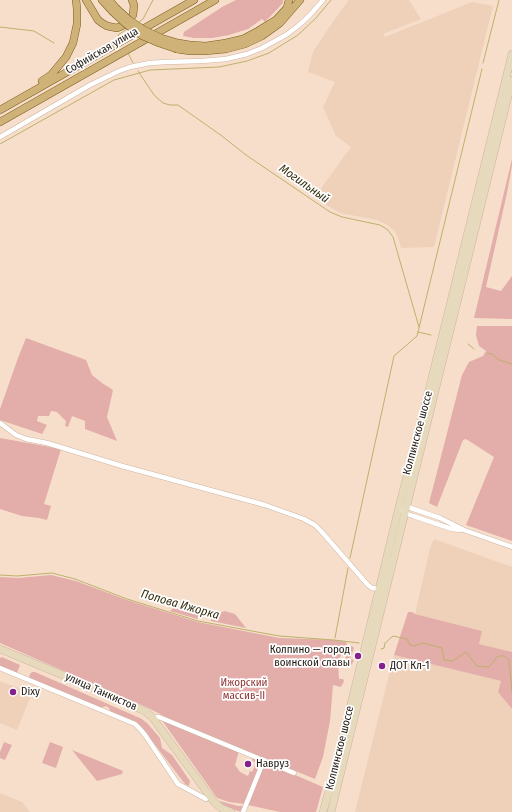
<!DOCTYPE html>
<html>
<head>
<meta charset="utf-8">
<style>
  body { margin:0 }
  canvas { display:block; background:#f6decb }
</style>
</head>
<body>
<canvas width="512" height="812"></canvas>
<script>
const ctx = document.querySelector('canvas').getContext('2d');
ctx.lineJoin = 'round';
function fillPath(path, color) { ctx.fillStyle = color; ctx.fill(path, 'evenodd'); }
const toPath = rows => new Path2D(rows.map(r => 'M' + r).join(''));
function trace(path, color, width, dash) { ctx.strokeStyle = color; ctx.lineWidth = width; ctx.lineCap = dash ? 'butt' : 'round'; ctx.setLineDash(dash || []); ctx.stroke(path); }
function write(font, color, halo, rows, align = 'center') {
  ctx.font = font + ' "Fira Sans Condensed",sans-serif'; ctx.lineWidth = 3.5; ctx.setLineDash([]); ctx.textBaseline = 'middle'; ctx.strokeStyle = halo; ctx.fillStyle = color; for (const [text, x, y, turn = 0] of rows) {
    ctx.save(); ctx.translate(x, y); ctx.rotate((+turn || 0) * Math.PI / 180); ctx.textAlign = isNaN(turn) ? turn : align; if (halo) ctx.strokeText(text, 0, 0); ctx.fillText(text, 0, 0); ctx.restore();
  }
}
const built = toPath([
  [349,0,409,0,421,19,383,34,385,37,472,2,493,6,434,247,401,248,398,238,394,230,386,224,377,220,340,213,314,198,351,147,336,136,323,107,335,82,308,72,313,52,330,26],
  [434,539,512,567,512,652,479,644,482,631,415,614,430,548],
  [394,655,501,681,498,692,512,709,512,812,355,812],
  [0,681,32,693,17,730,0,723],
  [0,793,22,802,30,812,0,812]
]);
const green = toPath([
  [236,0,283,0,283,3,265,22,262,19,248,29,229,35,212,38,194,38,183,36,184,32,222,7],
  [512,159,512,165,507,193,486,287,501,291,512,276,512,319,474,318],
  [477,326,512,326,512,541,466,525,494,457,466,439,463,440,437,507,429,503,462,375,469,362,483,356,486,351,479,346,476,335],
  [26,338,86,360,92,375,102,383,113,390,107,417,117,441,85,429,85,421,72,416,68,427,65,426,66,421,57,412,51,411,49,416,38,416,37,421,47,425,42,434,0,420,0,409,18,358],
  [0,438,61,449,44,504,51,506,47,520,39,518,22,516,0,509],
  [51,575,76,581,127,600,198,622,279,638,336,640,346,642,347,644,340,657,338,663,339,679,343,679,344,681,341,687,333,685,330,721,323,757,315,779,168,719,160,714,146,707,0,643,0,577,18,578],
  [173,608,183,610,190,608,200,610,200,615,197,619,170,611],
  [225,611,235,614,246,628,211,621,211,617,216,614],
  [408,612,412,612,415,614,482,631,479,644,512,652,512,709,498,692,501,681,394,655],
  [351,646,352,646,354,648,350,659,354,660,352,664,349,667,347,667,344,665,347,651],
  [2,657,20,665,17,673,0,666,0,658],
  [32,672,35,672,142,719,148,724,160,738,162,748,172,755,190,781,189,786,185,784,143,729,138,725,111,713,110,711,109,708,106,706,100,708,29,678,30,674],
  [161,719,239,751,235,765,240,772,248,776,250,771,252,772,256,763,252,760,253,756,259,759,261,765,245,804,229,802,217,798],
  [4,742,12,745,5,760,0,758,0,752],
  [50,742,63,747,56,768,42,763],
  [72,750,123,771,122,774,97,781],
  [265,762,323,787,316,812,280,812,248,805],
  [219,801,238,806,243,806,241,812,226,807]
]);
const stream = toPath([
  [139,22,143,19,153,0],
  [0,27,34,31,54,43],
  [119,37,118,35,127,29],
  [128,53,133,63],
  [483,63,499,0],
  [138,71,154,95,163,103,170,105,178,105,222,136,246,155,330,212,342,217,380,225,388,230,393,237,419,327],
  [0,144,114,80,150,70,219,67,247,61,269,53,298,35,316,18,331,0],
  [418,332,431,335],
  [468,344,474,349],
  [488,353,492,354,499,360,512,364],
  [350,558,394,356,417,336,482,69],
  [0,575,17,576,52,573,75,579,127,599,198,621,279,636,334,640,359,643],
  [335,638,348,568],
  [381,649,384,648,385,643,393,636,407,639,410,645,413,646,423,643,442,648,444,660,453,661,466,652,477,666,489,667,498,656,505,656,509,660,512,692]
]);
const street = toPath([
  [0,137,90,85,119,71,130,67,150,63,166,62,202,61,226,59,247,54,262,48,286,35,298,26,309,16,323,0],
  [0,423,16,435,26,439,47,443,122,466,265,505,304,519,315,525,321,531,368,585,372,588,379,589],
  [405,506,440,518,464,530,512,547],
  [399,507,405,513,413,516,452,529,460,530],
  [0,668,135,724,140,729,145,735,178,784,206,799],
  [153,718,159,717,294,773],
  [243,812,264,760]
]);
const secondary = toPath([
  [0,649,113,696,146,712,153,718,158,725,214,802,221,808,231,812],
  [323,812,336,766,399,507,421,422,512,54],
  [331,812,512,80]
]);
const primary = toPath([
  [86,0,98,20,102,23,107,26,117,28,126,24,133,15,134,5,132,0],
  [102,0,112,11],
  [109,0,116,8],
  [178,43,190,45,206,46,226,43,243,39,258,31,276,20,287,8,289,0],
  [177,49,190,51,205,51,226,49,245,44,262,36,280,23,300,0],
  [42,81,51,75,66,57,73,43,77,24,77,9,76,0],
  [0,110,194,0],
  [0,122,215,0]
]);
const primaryBridge = toPath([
  [116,8,129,20,144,30,161,38,178,43],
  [112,11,126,24,141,35,159,43,177,49]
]);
const markers = [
  [358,656,4,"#84218a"],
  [382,666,4,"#84218a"],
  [13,692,4,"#84218a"],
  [248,764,4,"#84218a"]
];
const streetNames = [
  ["Софийская улица",102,51,-30],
  ["Колпинское шоссе",418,433,-75],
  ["улица Танкистов",101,692,24],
  ["Колпинское шоссе",340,748,-76]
];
const poiNames = [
  ["Колпино — город",350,650,"right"],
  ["воинской славы",350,663,"right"],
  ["ДОТ Кл-1",390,666],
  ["Dixy",21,692],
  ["Навруз",256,764]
];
const parkNames = [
  ["Ижорский",244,683],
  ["массив-II",244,696]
];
const waterNames = [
  ["Могильный",304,184,35],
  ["Попова Ижорка",180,605,16]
];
fillPath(built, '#efd1ba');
fillPath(green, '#e3ada9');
trace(stream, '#bdb16a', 1);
trace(street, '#cdb6a3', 5.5);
trace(secondary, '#cdb6a3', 8);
trace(primary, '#7c5b1a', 8);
trace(street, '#fff', 4.5);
trace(secondary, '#e6d9bc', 7);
trace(primary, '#ceb278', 7);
trace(primaryBridge, '#7c5b1a', 8, []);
trace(primaryBridge, '#ceb278', 7);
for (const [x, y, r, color] of markers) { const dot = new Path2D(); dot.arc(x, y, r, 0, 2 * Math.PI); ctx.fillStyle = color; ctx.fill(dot); trace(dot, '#fff', 1.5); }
write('11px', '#211912', '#fff', streetNames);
write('11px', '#211912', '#fff', poiNames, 'left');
write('11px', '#8e3434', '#fff', parkNames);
write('italic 12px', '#352f0f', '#fff', waterNames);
</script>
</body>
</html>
